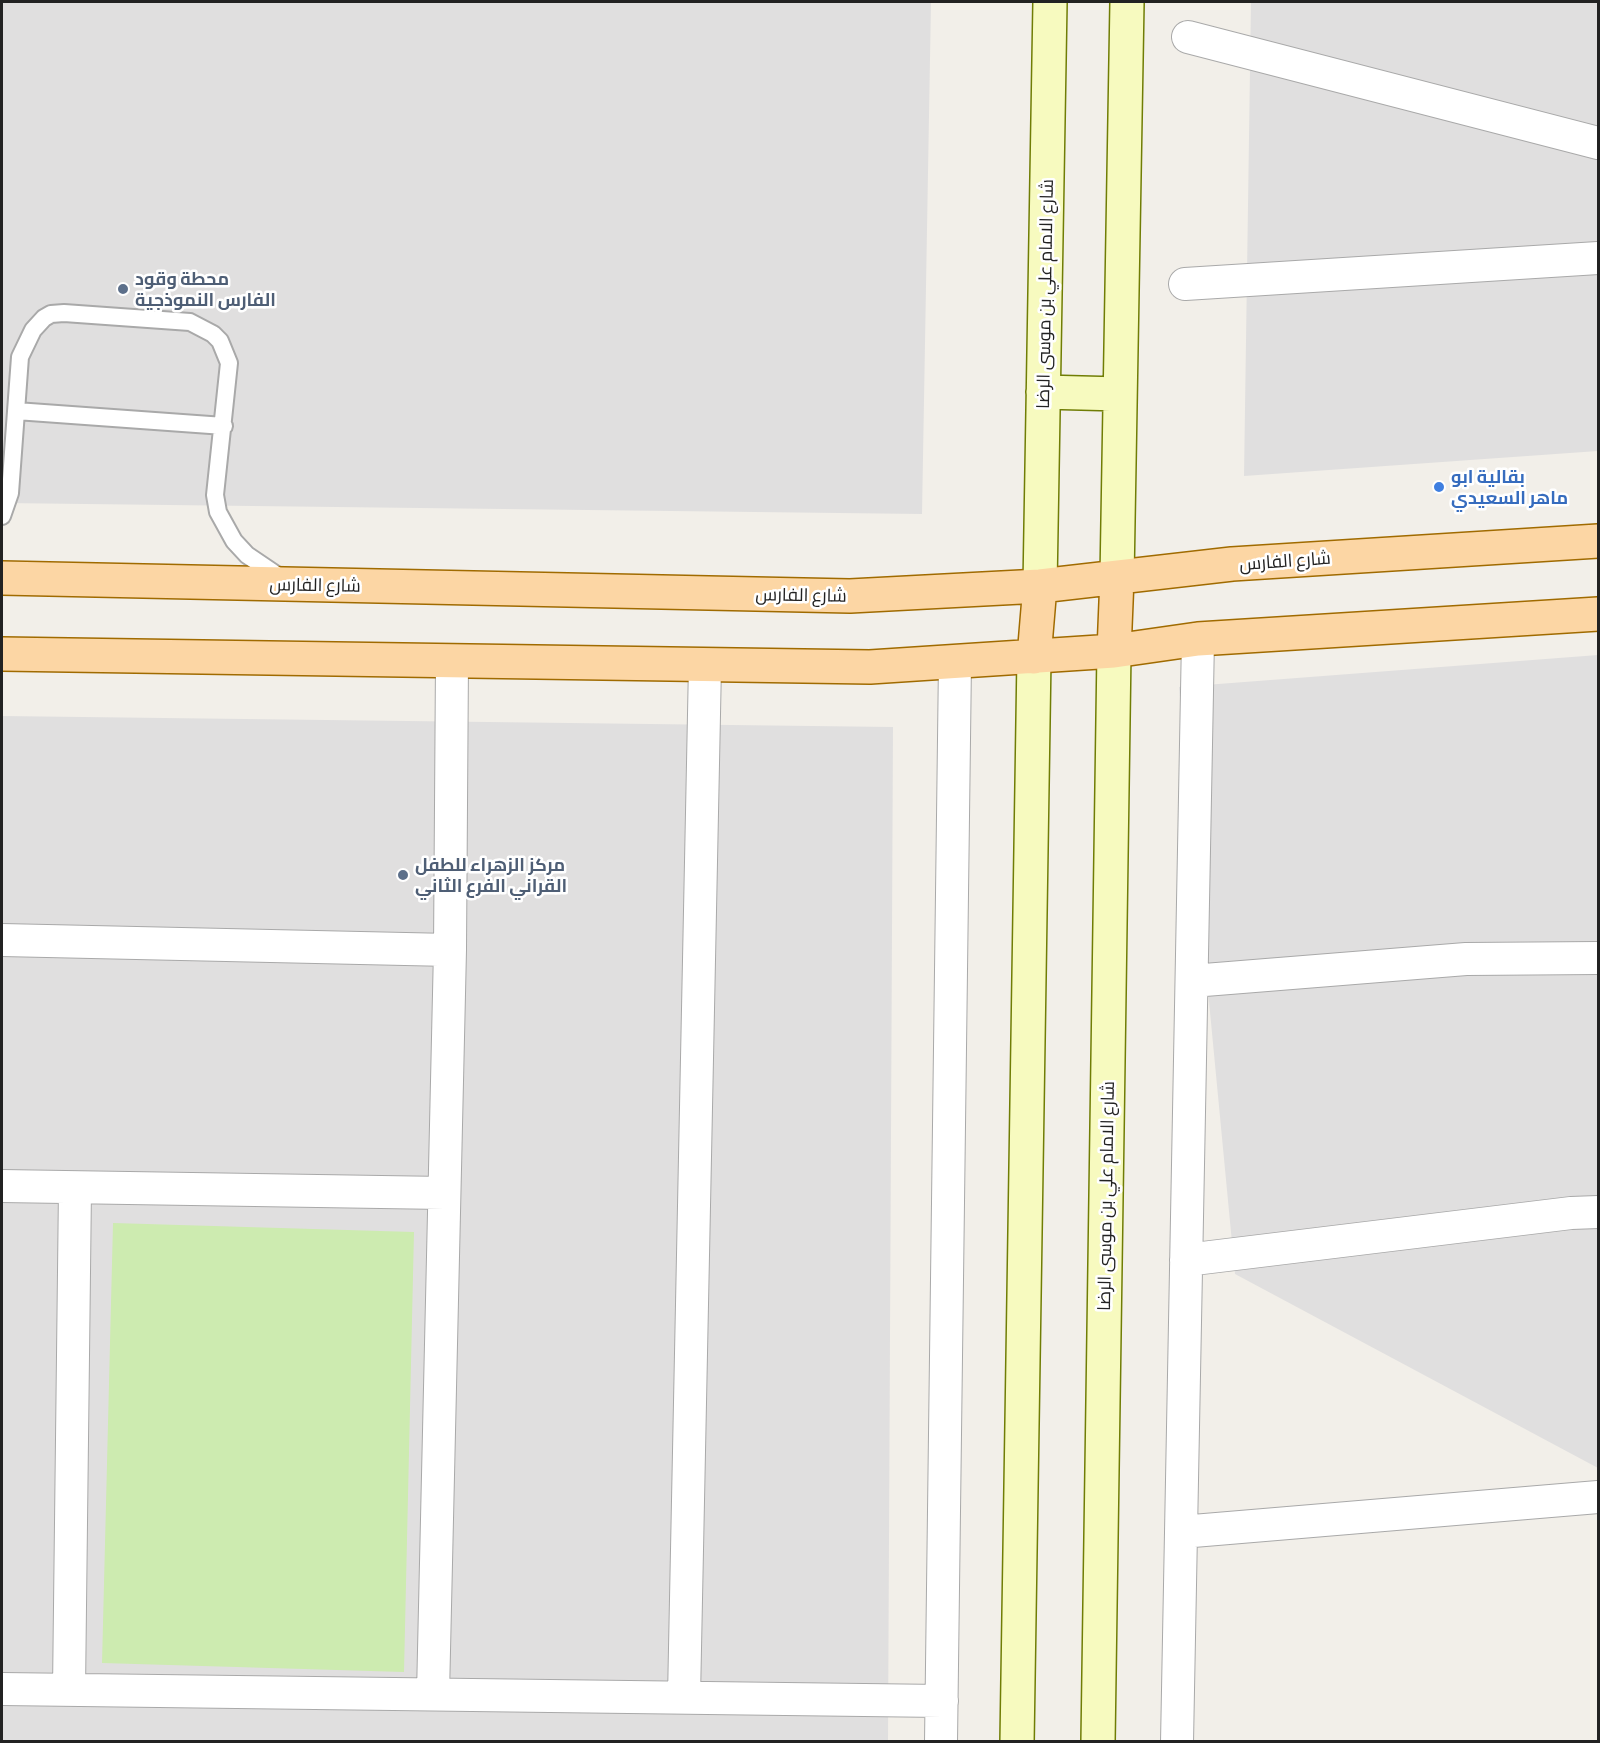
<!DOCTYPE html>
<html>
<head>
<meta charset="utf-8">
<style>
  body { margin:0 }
  #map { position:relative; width:1600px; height:1743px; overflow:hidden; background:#f2efe9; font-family:Commissioner,sans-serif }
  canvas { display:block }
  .frame { position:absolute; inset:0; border:3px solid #222; pointer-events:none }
</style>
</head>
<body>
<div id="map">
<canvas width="1600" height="1743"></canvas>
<div class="frame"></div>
</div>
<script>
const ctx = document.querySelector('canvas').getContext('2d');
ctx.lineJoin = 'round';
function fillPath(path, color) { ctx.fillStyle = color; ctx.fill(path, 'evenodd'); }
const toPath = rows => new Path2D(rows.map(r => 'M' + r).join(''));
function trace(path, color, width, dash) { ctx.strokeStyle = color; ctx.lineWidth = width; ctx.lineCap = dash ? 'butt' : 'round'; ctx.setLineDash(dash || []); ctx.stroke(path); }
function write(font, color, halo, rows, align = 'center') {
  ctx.font = font + ' Commissioner,Cairo,sans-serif'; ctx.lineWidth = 5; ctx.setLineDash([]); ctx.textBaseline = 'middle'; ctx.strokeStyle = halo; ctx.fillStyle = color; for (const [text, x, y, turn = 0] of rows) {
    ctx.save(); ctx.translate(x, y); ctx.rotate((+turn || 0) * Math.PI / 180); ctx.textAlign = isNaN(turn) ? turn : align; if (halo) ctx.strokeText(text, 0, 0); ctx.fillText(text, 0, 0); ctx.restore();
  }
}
const residential = toPath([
  [2,2,931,2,922,514,2,503],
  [1251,2,1598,2,1598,451,1244,476],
  [1598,655,1598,1468,1235,1274,1179,687],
  [2,716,893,727,888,1741,2,1742]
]);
const grass = toPath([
  [113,1223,414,1232,404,1672,102,1663]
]);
const service = toPath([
  [16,411,224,426],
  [2,516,10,493,20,357,33,330,44,318,51,314,64,313,190,322,213,334,220,341,229,363,215,495,218,512,234,541,247,555,281,578]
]);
const minor = toPath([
  [1188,37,1598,143],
  [1185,284,1598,258],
  [2,940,450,950],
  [1192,981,1466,959,1598,958],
  [2,1186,444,1193],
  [1186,1260,1571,1213,1598,1212],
  [1181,1532,1598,1497],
  [2,1689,942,1701],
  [69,1690,75,1188],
  [433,1694,450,950,452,661],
  [684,1697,705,665],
  [941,1742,955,662],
  [1177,1742,1198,639]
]);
const secondary = toPath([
  [1043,392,1120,394],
  [1117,578,1127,2],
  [1040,586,1050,2],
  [1017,1742,1034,657],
  [1098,1742,1114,651]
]);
const primary = toPath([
  [2,578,850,596,1040,586,1232,564,1598,541],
  [1114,651,1117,578],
  [2,654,870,667,1114,651,1198,639,1598,614],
  [1034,657,1040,586]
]);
const markers = [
  [123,289,6,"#5c6f8a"],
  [1439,487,6,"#3f7fe0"],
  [403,875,6,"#5c6f8a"]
];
const serviceNames = [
  ["محطة وقود",135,279],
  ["الفارس النموذجية",135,300],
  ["مركز الزهراء للطفل",415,865],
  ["القراني الفرع الثاني",415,886]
];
const streetNames = [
  ["شارع الامام علي بن موسى الرضا",1045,294,-89],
  ["شارع الفارس",1285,561,-4],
  ["شارع الفارس",315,585,1],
  ["شارع الفارس",801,595,1],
  ["شارع الامام علي بن موسى الرضا",1106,1196,-89]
];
const shopNames = [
  ["بقالية ابو",1451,477],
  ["ماهر السعيدي",1451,498]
];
fillPath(residential, '#e0dfdf');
fillPath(grass, '#cdebb0');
trace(service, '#a9a9a9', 20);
trace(minor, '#a9a9a9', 34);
trace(secondary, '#707d05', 36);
trace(primary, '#a06b00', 36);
trace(service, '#fff', 16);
trace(minor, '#fff', 32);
trace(secondary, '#f7fabf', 33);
trace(primary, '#fcd6a4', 33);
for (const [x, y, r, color] of markers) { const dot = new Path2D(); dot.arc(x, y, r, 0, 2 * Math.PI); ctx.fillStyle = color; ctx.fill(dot); trace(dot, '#fff', 2); }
write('bold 18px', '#4e5e75', '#fff', serviceNames, 'left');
write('18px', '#222', '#fff', streetNames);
write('bold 18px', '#366cbe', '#fff', shopNames, 'left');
</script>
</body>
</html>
